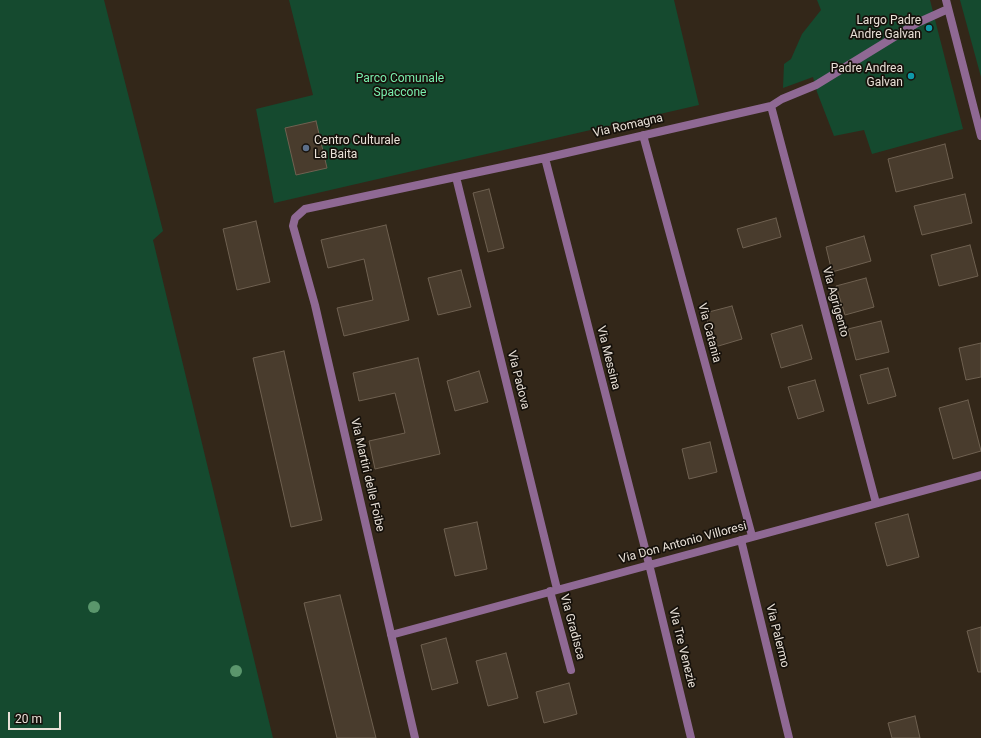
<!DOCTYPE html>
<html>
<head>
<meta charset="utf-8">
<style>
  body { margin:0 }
  #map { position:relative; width:981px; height:738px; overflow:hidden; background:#332719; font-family:Roboto,sans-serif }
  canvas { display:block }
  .scale { position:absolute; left:8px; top:712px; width:53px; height:18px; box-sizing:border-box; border:2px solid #e9e1d8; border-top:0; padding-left:5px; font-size:12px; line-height:14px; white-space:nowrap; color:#e9e1d8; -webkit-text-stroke:3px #16110b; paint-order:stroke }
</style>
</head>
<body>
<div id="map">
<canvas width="981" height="738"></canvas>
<div class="scale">20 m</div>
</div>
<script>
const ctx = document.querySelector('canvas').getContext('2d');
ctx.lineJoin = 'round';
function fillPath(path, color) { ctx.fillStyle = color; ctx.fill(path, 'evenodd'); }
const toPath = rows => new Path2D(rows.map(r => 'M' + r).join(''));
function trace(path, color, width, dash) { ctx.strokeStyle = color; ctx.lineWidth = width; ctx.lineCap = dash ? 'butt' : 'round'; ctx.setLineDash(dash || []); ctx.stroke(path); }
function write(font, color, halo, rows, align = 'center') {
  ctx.font = font + ' Roboto,sans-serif'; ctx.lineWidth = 3.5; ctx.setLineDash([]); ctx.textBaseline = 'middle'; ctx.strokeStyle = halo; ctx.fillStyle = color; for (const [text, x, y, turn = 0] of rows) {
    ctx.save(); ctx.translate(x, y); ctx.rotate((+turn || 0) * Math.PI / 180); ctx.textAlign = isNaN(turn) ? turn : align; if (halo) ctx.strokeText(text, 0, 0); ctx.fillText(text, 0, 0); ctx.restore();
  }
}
const green = toPath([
  [0,0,104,0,163,231,153,240,273,738,0,738],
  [289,0,674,0,699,105,274,203,256,109,313,95],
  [817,0,930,0,963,129,872,154,864,130,834,136,817,92,813,77,783,88,784,64,791,59,802,34,821,10],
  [960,0,981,0,981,77]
]);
const building = toPath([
  [316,121,327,168,296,175,285,128,316,121],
  [945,144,953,178,896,192,888,159,945,144],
  [489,189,504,248,488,252,473,193,489,189],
  [965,194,972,223,922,235,914,206,965,194],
  [776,218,781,237,743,248,737,229,776,218],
  [256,221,270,282,237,290,223,229,256,221],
  [386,225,409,320,344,336,337,308,373,300,364,259,328,268,321,240,386,225],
  [864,236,871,261,832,272,826,247,864,236],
  [970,245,978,276,939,286,931,255,970,245],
  [461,270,471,307,438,315,428,278,461,270],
  [866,278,874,307,845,315,836,286,866,278],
  [732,306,742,339,715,347,705,313,732,306],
  [881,321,889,352,856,360,848,329,881,321],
  [802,325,812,359,781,368,771,334,802,325],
  [981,343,981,377,966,380,959,348,981,343],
  [284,351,322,520,291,527,253,358,284,351],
  [418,358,440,454,375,469,369,441,405,433,395,393,359,401,353,373,418,358],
  [888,368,896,396,868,404,860,375,888,368],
  [479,371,488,402,455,411,447,381,479,371],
  [815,380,824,411,798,419,788,387,815,380],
  [968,400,981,451,953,459,939,408,968,400],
  [710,442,717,472,689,479,682,449,710,442],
  [908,514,919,557,887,566,875,523,908,514],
  [477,522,487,569,455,576,444,529,477,522],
  [340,595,376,738,337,738,304,603,340,595],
  [981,627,981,672,978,672,967,631,981,627],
  [446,638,458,683,432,690,421,645,446,638],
  [506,653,518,698,488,706,476,661,506,653],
  [569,683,577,714,544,723,536,692,569,683],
  [915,716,920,738,892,738,888,723,915,716]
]);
const minor = toPath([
  [946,0,981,136],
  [771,106,876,503],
  [643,135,752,536],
  [545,158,649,564,691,738],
  [456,177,557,589],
  [741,540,789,738],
  [550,591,571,670],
  [391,635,981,475],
  [415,738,315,305,293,226,295,218,305,209,545,158,771,106,782,99,816,85,917,23,948,9]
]);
const trees = [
  [94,607],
  [236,671]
];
const markers = [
  [929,28,4,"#0f9aa8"],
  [911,76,4,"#0f9aa8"],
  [306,148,4,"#5c6f8a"]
];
const poiNames = [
  ["Largo Padre",921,21],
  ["Andre Galvan",921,35],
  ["Padre Andrea",903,69],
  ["Galvan",903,83],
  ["Centro Culturale",314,141,"left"],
  ["La Baita",314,155,"left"]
];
const parkNames = [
  ["Parco Comunale",400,79],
  ["Spaccone",400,93]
];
const streetNames = [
  ["Via Romagna",628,126,-13],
  ["Via Agrigento",835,302,75],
  ["Via Catania",709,333,75],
  ["Via Messina",608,358,76],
  ["Via Padova",518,380,76],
  ["Via Martiri delle Foibe",367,475,77],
  ["Via Don Antonio Villoresi",683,543,-15],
  ["Via Gradisca",572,627,75],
  ["Via Palermo",777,636,76],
  ["Via Tre Venezie",682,648,76]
];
fillPath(green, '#154a2f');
fillPath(building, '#493c2d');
trace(building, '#6f6151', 1);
trace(minor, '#8f6994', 8);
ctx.fillStyle = '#5a966c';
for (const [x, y] of trees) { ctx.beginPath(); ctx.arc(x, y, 6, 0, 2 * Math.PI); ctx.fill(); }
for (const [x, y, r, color] of markers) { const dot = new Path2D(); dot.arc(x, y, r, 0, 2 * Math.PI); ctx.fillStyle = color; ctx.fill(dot); trace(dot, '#16110b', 1.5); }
write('12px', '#e9e1d8', '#16110b', poiNames, 'right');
write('12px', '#7af0af', '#16110b', parkNames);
write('12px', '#e9e1d8', '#16110b', streetNames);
</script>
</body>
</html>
